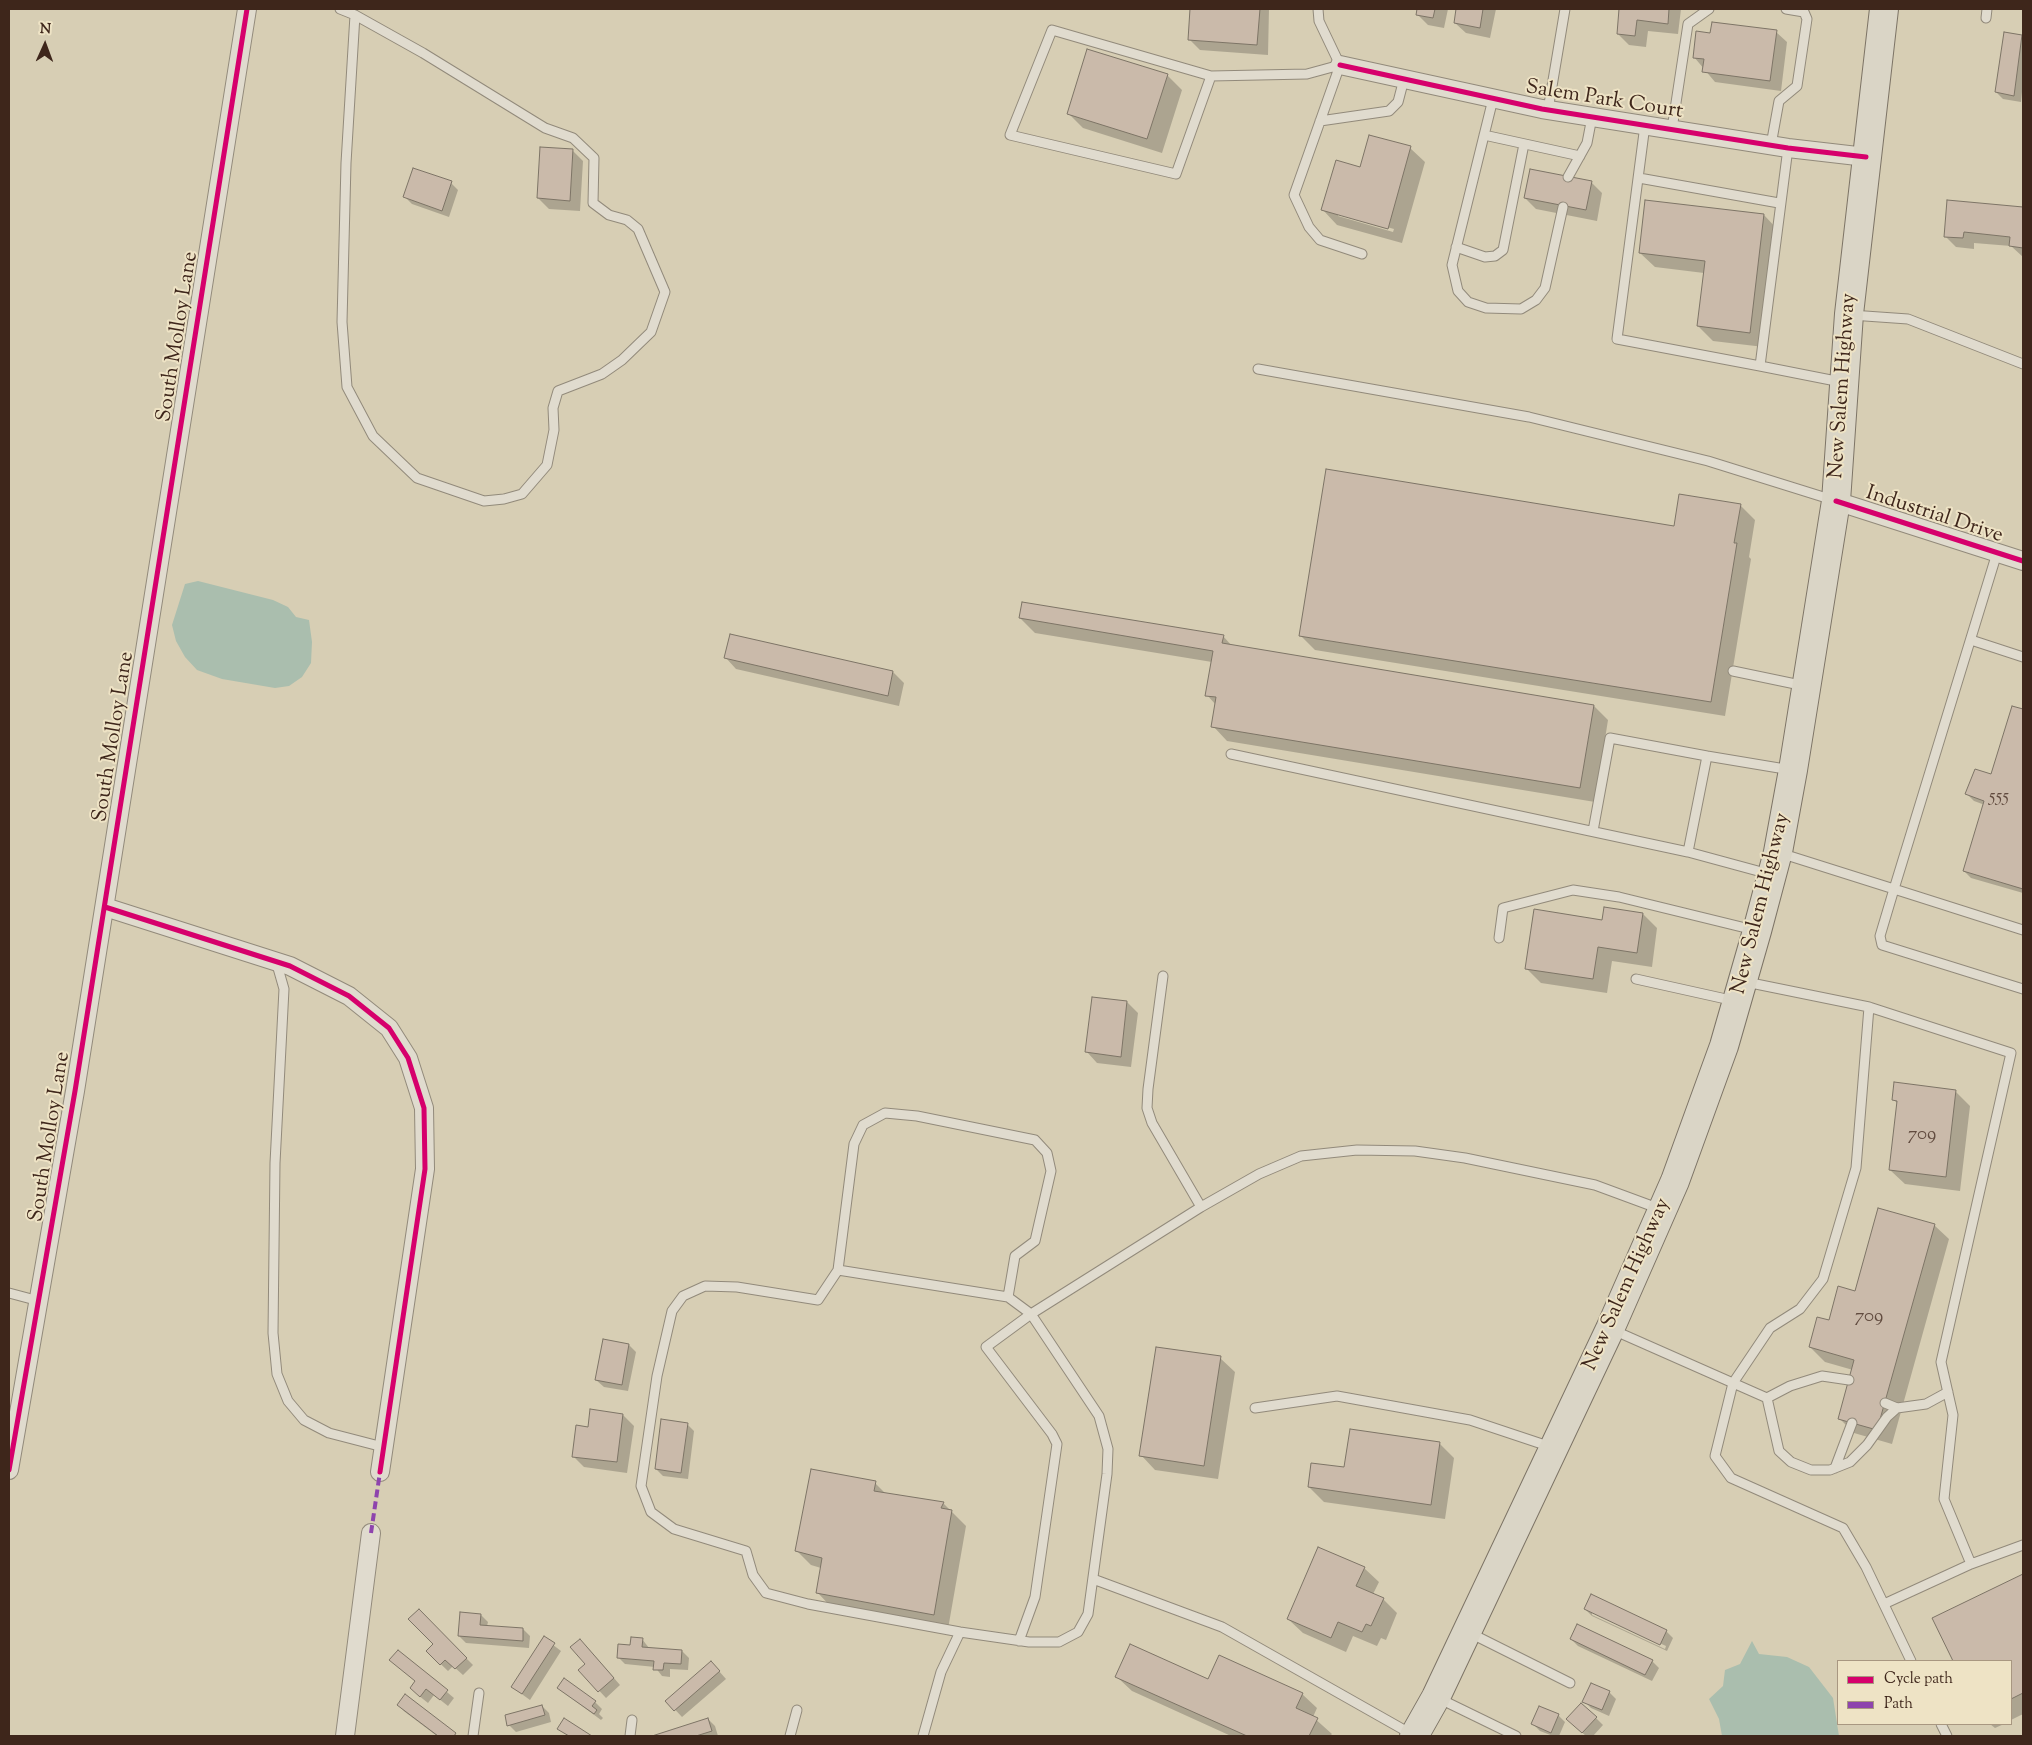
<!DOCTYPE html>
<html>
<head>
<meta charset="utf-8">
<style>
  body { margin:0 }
  #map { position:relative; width:2032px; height:1745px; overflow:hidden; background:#d7ceb4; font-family:"Sorts Mill Goudy",serif }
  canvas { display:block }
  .frame { position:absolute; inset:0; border:10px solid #3e261b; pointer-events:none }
  .legend { position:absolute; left:1837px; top:1660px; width:175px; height:65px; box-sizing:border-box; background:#eee3c5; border:1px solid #a89781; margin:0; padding:6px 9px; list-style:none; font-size:15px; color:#3e261b }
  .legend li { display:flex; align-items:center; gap:10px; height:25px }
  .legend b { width:25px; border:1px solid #a89781 }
  .north { position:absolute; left:20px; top:20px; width:50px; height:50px; -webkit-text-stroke:4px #eee3c5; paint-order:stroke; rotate:2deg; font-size:14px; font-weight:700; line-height:20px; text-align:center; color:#3e261b }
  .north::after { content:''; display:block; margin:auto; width:18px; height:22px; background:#3e261b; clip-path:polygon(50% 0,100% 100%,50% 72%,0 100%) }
</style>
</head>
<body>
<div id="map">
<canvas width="2032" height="1745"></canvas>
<div class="frame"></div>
<ul class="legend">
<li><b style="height:6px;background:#d6006c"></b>Cycle path</li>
<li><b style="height:6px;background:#8e44ad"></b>Path</li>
</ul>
<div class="north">N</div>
</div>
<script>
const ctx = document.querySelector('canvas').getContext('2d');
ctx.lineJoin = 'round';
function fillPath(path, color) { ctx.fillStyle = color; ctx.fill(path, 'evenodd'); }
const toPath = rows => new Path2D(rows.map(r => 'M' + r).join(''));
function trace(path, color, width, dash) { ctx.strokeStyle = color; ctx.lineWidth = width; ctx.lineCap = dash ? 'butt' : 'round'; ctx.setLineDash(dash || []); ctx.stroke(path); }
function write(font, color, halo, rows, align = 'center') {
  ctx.font = font + ' "Sorts Mill Goudy",serif'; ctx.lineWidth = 4; ctx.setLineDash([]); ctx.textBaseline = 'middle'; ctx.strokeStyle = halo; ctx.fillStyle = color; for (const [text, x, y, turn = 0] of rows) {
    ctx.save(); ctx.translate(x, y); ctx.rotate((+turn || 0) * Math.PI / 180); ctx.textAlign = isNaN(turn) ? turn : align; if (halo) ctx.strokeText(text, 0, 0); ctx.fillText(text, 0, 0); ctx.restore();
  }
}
const water = toPath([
  [198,581,273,600,288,607,296,617,309,620,312,642,311,663,302,677,289,686,275,688,222,679,197,670,185,657,176,641,172,625,185,584],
  [1752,1641,1759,1654,1787,1657,1809,1667,1833,1698,1839,1736,1722,1736,1719,1719,1709,1699,1723,1686,1725,1670,1740,1664]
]);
const shadow = toPath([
  [1191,9,1269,9,1268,55,1200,50,1189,39],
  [1418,9,1448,9,1444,28,1428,25,1417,14],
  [1458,9,1496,9,1490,38,1466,33,1455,23],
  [1621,9,1681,9,1678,34,1648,31,1646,47,1629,45,1618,34],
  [1776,32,1787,42,1781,91,1715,82,1694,57,1711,35],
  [2022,36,2023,82,2021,102,2003,99,1996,92],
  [1167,75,1182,90,1162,153,1083,128,1068,113],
  [1410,148,1425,162,1402,243,1337,225,1323,210,1361,168],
  [1338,214,1394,229,1393,232,1338,216],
  [572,150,583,161,580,211,549,209,538,198],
  [1591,182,1602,193,1597,221,1536,209,1525,198],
  [451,183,458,190,449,217,412,204,405,197],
  [1948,201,2023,208,2023,257,2011,246,1974,243,1974,249,1956,247,1945,236],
  [1764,215,1778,230,1764,347,1713,341,1698,326,1704,273,1655,267,1640,253],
  [1740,505,1755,520,1749,557,1751,559,1725,716,1315,650,1300,635,1675,527],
  [1020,618,1223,636,1232,646,1594,706,1608,720,1595,802,1227,741,1213,726,1216,705,1207,695,1212,662,1035,633],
  [731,635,893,672,904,683,899,706,736,669,726,658],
  [2013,707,2023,710,2023,893,1971,878,1964,871,1985,805,1974,801,1967,794,1992,776],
  [1643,914,1657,928,1652,967,1612,961,1607,993,1541,983,1527,969,1603,921],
  [1127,1002,1138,1013,1131,1067,1097,1063,1087,1052],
  [1955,1091,1970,1106,1960,1191,1905,1184,1890,1170,1898,1104,1894,1100],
  [1934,1225,1949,1239,1892,1444,1854,1433,1839,1418,1853,1370,1825,1362,1810,1347,1856,1292],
  [629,1345,636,1352,628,1391,604,1387,596,1380],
  [1220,1358,1235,1372,1218,1479,1155,1470,1141,1455],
  [623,1415,634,1426,627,1473,584,1467,573,1456,589,1428],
  [687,1424,694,1431,688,1479,663,1476,656,1469],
  [1440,1444,1454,1458,1445,1519,1324,1502,1309,1487,1345,1469],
  [875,1483,886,1494,943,1503,966,1526,948,1629,832,1608,818,1593,821,1568,811,1565,796,1550],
  [1364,1568,1379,1582,1373,1594,1383,1599,1397,1613,1386,1640,1381,1638,1377,1646,1353,1636,1346,1652,1303,1633,1288,1619],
  [2023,1575,2023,1714,2011,1720,2011,1661,1954,1661,1934,1618],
  [1585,1609,1666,1631,1673,1638,1667,1651,1592,1616],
  [1592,1612,1666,1646,1665,1649,1592,1615],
  [419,1611,473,1665,463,1675,453,1666,448,1671,427,1651,434,1644],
  [481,1615,488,1622,487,1626,523,1629,530,1636,529,1648,466,1643,459,1636],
  [544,1638,561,1651,530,1700,512,1687],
  [642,1639,649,1648,682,1651,689,1658,688,1670,670,1669,670,1677,662,1676,655,1667,625,1664,618,1657],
  [1571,1639,1652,1661,1659,1668,1652,1681,1578,1646],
  [587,1647,620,1685,606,1698,580,1670,587,1664],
  [398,1651,454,1698,448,1706,434,1695,428,1703,418,1695,416,1682,391,1660],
  [718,1670,726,1679,682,1717,667,1701],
  [1117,1677,1209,1681,1302,1694,1317,1708,1313,1717,1332,1734,1330,1736,1231,1736,1132,1691],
  [558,1688,595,1702,602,1709,599,1714,603,1718,601,1720],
  [1609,1692,1616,1699,1609,1716,1591,1708,1584,1701],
  [405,1696,455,1734,457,1736,437,1736,405,1712,398,1705],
  [542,1706,549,1713,551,1722,516,1732,509,1725],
  [1558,1715,1565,1722,1559,1736,1553,1736,1540,1731,1533,1724],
  [1596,1718,1603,1725,1593,1736,1586,1736,1575,1726],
  [708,1719,715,1726,718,1736,657,1736],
  [1990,1724,2004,1724,1995,1728]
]);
const building = toPath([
  [1190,9,1260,9,1257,45,1188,40,1190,9],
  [1417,9,1435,9,1433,18,1416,15,1417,9],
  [1456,9,1483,9,1480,28,1454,23,1456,9],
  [1619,9,1669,9,1668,24,1637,20,1635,36,1617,34,1619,9],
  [1712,22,1777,30,1770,81,1702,72,1704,59,1693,58,1696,31,1710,33,1712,22],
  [2004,32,2022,35,2014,96,1995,92,2004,32],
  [1087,49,1168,74,1147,139,1067,114,1087,49],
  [1369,135,1411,146,1388,229,1321,210,1336,160,1360,167,1369,135],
  [540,147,573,149,570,201,537,198,540,147],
  [413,168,452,181,442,211,403,197,413,168],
  [1530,169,1592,181,1586,210,1524,198,1530,169],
  [1645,200,1764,214,1750,333,1697,326,1705,261,1639,253,1645,200],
  [1947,200,2023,207,2023,248,2009,246,2010,237,1964,232,1963,238,1944,237,1947,200],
  [1326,469,1674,526,1679,494,1741,504,1734,543,1737,543,1711,702,1299,636,1326,469],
  [1022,602,1224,635,1222,643,1594,705,1580,788,1211,727,1216,697,1205,696,1213,651,1019,618,1022,602],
  [730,634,893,671,888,696,724,658,730,634],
  [2012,706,2023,709,2023,889,1963,871,1984,801,1965,794,1975,769,1991,774,2012,706],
  [1604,907,1643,913,1637,953,1598,947,1593,979,1525,969,1534,909,1602,920,1604,907],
  [1092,997,1127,1001,1121,1057,1085,1052,1092,997],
  [1894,1082,1956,1090,1946,1177,1889,1170,1897,1101,1892,1100,1894,1082],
  [1878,1208,1935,1224,1877,1430,1838,1419,1854,1360,1809,1347,1817,1317,1829,1320,1838,1286,1855,1291,1878,1208],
  [603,1339,629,1344,622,1385,595,1380,603,1339],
  [1156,1347,1221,1356,1204,1466,1139,1456,1156,1347],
  [590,1409,623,1414,617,1462,572,1457,576,1425,588,1427,590,1409],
  [661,1419,688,1423,681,1473,655,1469,661,1419],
  [1350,1429,1440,1442,1431,1505,1308,1487,1311,1463,1344,1467,1350,1429],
  [811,1469,876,1481,874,1491,944,1502,941,1508,952,1510,934,1615,816,1593,822,1558,795,1551,811,1469],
  [1318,1547,1365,1567,1356,1586,1384,1598,1371,1626,1366,1624,1362,1632,1338,1622,1331,1638,1287,1619,1318,1547],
  [2023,1574,2023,1693,2011,1699,2011,1661,1953,1661,1932,1618,2023,1574],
  [1591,1594,1667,1630,1660,1645,1584,1609,1591,1594],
  [419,1609,467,1658,455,1669,445,1660,440,1665,426,1651,433,1644,408,1619,419,1609],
  [460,1612,481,1614,480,1625,523,1628,523,1641,458,1636,460,1612],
  [1577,1624,1653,1660,1645,1675,1570,1639,1577,1624],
  [544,1636,555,1643,522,1694,511,1687,544,1636],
  [631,1637,643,1638,642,1647,682,1650,681,1664,664,1663,663,1670,653,1670,654,1661,617,1658,618,1644,630,1645,631,1637],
  [580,1639,614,1678,598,1692,578,1670,585,1664,570,1647,580,1639],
  [1130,1644,1208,1679,1219,1655,1303,1693,1296,1708,1318,1718,1309,1736,1247,1736,1115,1677,1130,1644],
  [398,1650,448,1690,440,1700,426,1689,420,1697,410,1688,415,1681,389,1660,398,1650],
  [711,1661,720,1671,674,1711,665,1701,711,1661],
  [564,1678,596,1701,592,1706,597,1710,594,1714,557,1688,564,1678],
  [1591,1683,1610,1691,1602,1710,1582,1702,1591,1683],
  [405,1694,456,1733,454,1736,438,1736,397,1705,405,1694],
  [1581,1703,1597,1717,1582,1733,1566,1719,1581,1703],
  [542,1705,545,1715,507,1726,505,1715,542,1705],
  [1539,1706,1559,1714,1551,1733,1531,1724,1539,1706],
  [564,1718,592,1736,569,1736,557,1729,564,1718],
  [708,1718,712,1731,696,1736,652,1736,708,1718]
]);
const lane = toPath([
  [340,9,355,15,423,53,545,128,573,138,594,158,593,203,609,215,627,220,638,229,665,292,651,332,622,360,602,374,558,391,553,408,554,430,547,465,522,494,504,499,484,501,417,478,373,436,347,387,342,322,346,163,355,15],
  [1318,9,1319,21,1340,65,1294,195,1309,227,1320,240,1362,254],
  [1986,18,1987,9],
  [1211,76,1176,174,1010,135,1052,30,1211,76,1307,74,1340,65],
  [1493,99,1452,265,1458,291,1468,302,1486,308,1521,309,1536,300,1545,288,1563,207],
  [1548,110,1565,9],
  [1320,121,1389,111,1398,102,1404,79],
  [1645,125,1617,339,1760,366],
  [1672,129,1688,24,1709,9],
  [1484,135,1580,156],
  [1771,145,1779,101,1797,86,1807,19,1804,12,1786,9],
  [1788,148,1760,366,1841,382],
  [1568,177,1587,143,1592,117],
  [1639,178,1779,203],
  [1456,247,1485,257,1495,256,1503,250,1524,144],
  [1851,315,1908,319,2023,364],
  [1258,369,1529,417,1708,461,1833,500],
  [1971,640,2023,657],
  [1733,671,1805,686],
  [1231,754,1688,852],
  [1593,831,1610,738,1707,756],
  [1780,853,1894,889,1997,553],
  [1769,874,1688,852,1707,756,1791,770],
  [2023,930,1894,889,1880,936,1882,945,2023,989],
  [1499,938,1503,908,1573,890,1619,897,1754,930],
  [276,961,284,989,275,1163,273,1333,277,1374,288,1401,304,1420,329,1433,383,1447],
  [1163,976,1148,1089,1147,1108,1152,1123,1201,1207],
  [1636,979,1735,1001],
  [1869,1007,2011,1053,1941,1362,1953,1415,1944,1499,1971,1564,2023,1545],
  [838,1270,1008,1297,1015,1256,1035,1241,1051,1171,1047,1153,1035,1140,917,1116,885,1113,863,1125,854,1144,838,1270,818,1300,737,1287,705,1286,683,1296,672,1311,657,1376,641,1486,651,1512,674,1529,746,1551,753,1575,766,1593,808,1604,960,1632,1029,1642,1059,1642,1078,1632,1088,1614,1107,1474,1108,1449,1099,1416,1031,1314,1201,1207,1259,1174,1301,1156,1357,1150,1415,1151,1465,1158,1595,1185,1660,1209],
  [9,1293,39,1301],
  [1008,1297,1031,1314,986,1347,1052,1434,1057,1444,1035,1597,1019,1641],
  [1613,1330,1733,1383,1770,1328,1800,1309,1823,1279,1856,1168,1869,1007,1746,982],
  [1767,1398,1733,1383,1715,1456,1731,1478,1843,1528,1866,1567,1911,1661],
  [1767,1398,1779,1451,1791,1462,1811,1470,1830,1470,1850,1462,1867,1445,1887,1417,1897,1408,1926,1404,1948,1392],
  [1767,1398,1790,1386,1822,1376,1849,1380],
  [1885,1403,1897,1408],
  [1255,1408,1337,1396,1470,1420,1551,1447],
  [1835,1468,1852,1423],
  [1093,1579,1222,1627,1413,1735],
  [1884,1604,1971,1564],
  [1470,1633,1570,1683],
  [1438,1698,1516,1736],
  [1941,1724,1947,1736],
  [473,1736,479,1693],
  [630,1736,632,1720],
  [790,1736,797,1710],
  [923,1736,941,1672,960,1632]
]);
const street = toPath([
  [1340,65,1542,109,1788,148,1866,157],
  [1836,501,2023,561],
  [105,907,290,966,349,996,389,1028,408,1058,424,1108,425,1169,380,1472],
  [9,1470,75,1091,247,9],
  [345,1736,371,1533]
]);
const primary = toPath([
  [1414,1736,1436,1697,1610,1329,1675,1181,1724,1046,1757,931,1778,852,1793,770,1836,501,1849,314,1884,9]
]);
const quiet = toPath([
  [371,1533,380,1472]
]);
const cycleway = toPath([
  [1340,65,1542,109,1788,148,1866,157],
  [1836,501,2023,561],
  [105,907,290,966,349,996,389,1028,408,1058,424,1108,425,1169,380,1472],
  [9,1470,75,1091,247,9]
]);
const numberNames = [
  ["555",1999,798],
  ["709",1922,1136],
  ["709",1869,1318]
];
const streetNames = [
  ["Salem Park Court",1604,101,9],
  ["South Molloy Lane",179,337,-81],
  ["New Salem Highway",1844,386,-86],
  ["Industrial Drive",1934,516,18],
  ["South Molloy Lane",115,737,-81],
  ["New Salem Highway",1762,904,-76],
  ["South Molloy Lane",51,1137,-81],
  ["New Salem Highway",1628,1285,-66]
];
fillPath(water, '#aabeae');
fillPath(shadow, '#0003');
fillPath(building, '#cabaaa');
trace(building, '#7d7466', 1);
trace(lane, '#928a7b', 11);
trace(street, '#928a7b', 20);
trace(primary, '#7d7466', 30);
trace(lane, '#e0dbce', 9);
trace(street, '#e0dbce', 18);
trace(primary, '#dad5c6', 28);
trace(quiet, '#8e44ad', 4, [8, 4]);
trace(cycleway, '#d6006c', 5);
write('19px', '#614b3f', null, numberNames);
write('21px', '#3e261b', '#eee3c5', streetNames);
</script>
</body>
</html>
